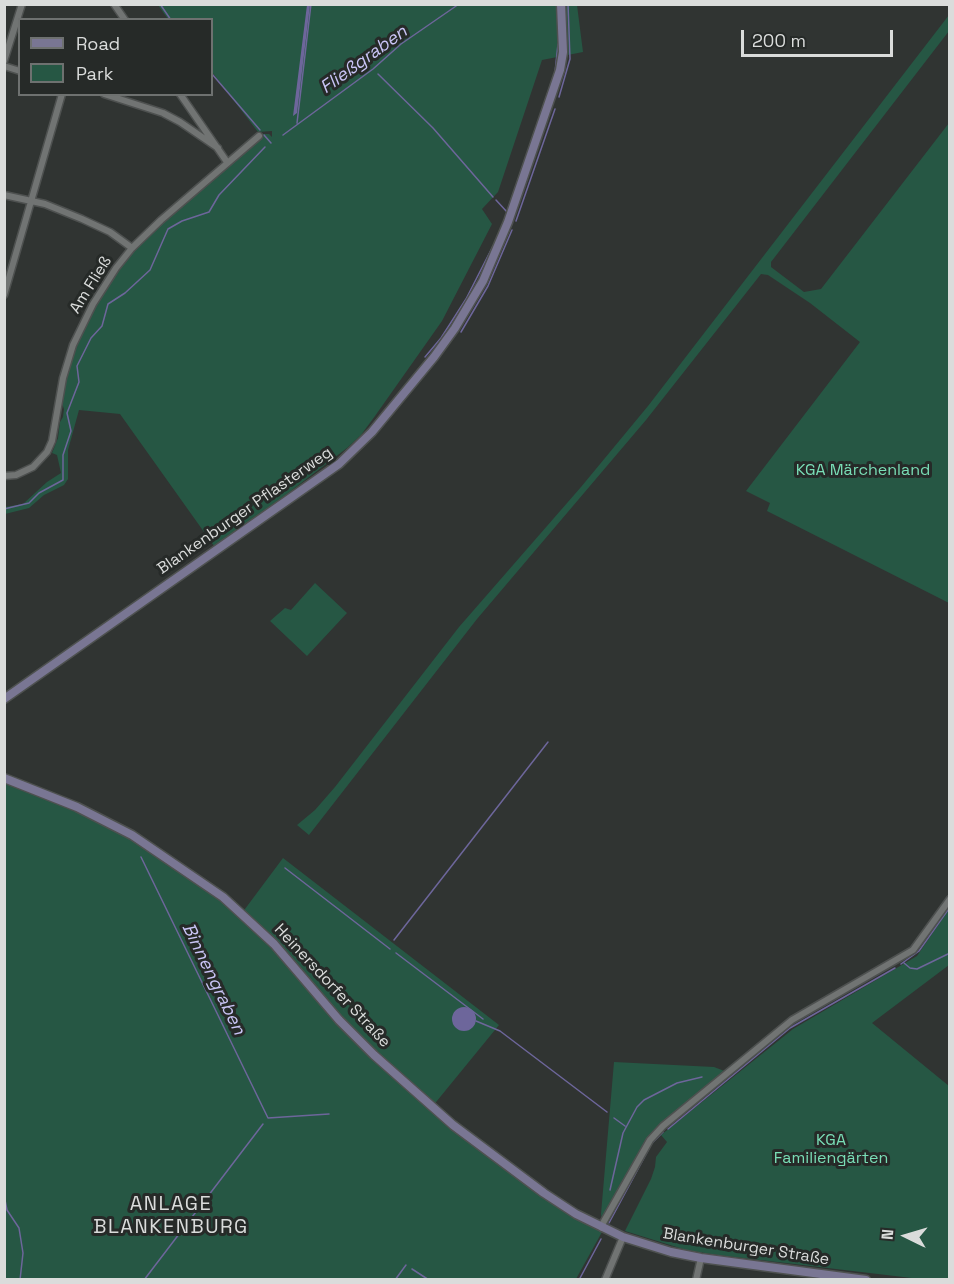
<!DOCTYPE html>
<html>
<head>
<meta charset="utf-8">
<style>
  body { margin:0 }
  #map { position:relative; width:954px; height:1284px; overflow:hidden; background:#303432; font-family:"Space Grotesk",sans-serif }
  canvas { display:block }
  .frame { position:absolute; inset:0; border:6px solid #dadcdb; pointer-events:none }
  .legend { position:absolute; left:18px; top:18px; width:195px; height:78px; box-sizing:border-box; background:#262a28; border:2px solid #6e7170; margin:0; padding:8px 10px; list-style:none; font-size:18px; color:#dadcdb }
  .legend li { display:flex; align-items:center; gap:12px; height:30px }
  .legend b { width:30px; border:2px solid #6e7170 }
  .north { position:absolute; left:876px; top:1206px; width:60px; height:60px; -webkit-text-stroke:4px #262a28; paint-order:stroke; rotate:275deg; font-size:16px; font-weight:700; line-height:24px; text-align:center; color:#dadcdb }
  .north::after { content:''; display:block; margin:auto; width:21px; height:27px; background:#dadcdb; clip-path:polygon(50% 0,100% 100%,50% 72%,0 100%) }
  .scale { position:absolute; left:741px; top:30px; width:152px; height:27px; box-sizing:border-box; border:3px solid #dadcdb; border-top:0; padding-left:8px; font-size:18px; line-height:21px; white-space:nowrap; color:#dadcdb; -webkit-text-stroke:4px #262a28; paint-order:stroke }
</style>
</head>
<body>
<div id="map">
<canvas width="954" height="1284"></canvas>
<div class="frame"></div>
<ul class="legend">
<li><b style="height:8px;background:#797693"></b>Road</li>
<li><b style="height:16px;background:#265744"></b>Park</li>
</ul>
<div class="north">N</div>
<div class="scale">200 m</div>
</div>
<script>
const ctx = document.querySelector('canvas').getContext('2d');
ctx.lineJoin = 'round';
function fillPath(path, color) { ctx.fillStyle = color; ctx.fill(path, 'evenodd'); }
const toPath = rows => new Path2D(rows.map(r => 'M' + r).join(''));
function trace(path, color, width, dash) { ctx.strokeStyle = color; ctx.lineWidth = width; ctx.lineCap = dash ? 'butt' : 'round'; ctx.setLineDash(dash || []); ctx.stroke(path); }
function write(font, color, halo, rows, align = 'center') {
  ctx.font = font + ' "Space Grotesk",sans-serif'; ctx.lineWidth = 6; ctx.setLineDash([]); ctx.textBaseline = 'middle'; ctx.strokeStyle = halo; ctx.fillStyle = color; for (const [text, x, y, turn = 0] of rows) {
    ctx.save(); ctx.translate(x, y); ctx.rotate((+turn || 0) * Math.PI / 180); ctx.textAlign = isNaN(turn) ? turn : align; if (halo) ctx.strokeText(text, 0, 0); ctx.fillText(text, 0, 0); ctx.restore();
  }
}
const green = toPath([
  [158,5,577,5,583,52,542,60,498,192,482,209,492,224,442,321,375,416,361,435,347,448,283,497,214,546,120,414,79,410,68,450,68,479,64,485,44,495,29,508,5,514,5,507,23,504,47,482,61,473,57,455,52,453,58,438,60,422,63,417,64,409,61,401,65,377,78,338,99,298,135,249,164,221,262,134,269,134,272,137,272,131,258,132,212,72,212,20,168,19],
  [949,15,949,31,771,262,771,267,804,292,821,289,949,123,949,603,767,511,770,503,746,491,860,342,810,303,768,275,761,274,646,420,477,619,309,835,297,825,315,810,335,787,459,627,581,487,648,406],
  [315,583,347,613,307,656,270,621,285,608,291,610],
  [5,778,104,820,242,913,283,858,499,1025,432,1107,544,1193,602,1228,602,1232,576,1279,5,1280],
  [949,909,949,965,872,1023,949,1086,949,1279,920,1279,718,1255,686,1250,625,1231,651,1179,655,1167,656,1157,667,1142,661,1135,793,1029,917,956],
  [614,1062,714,1067,727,1072,657,1128,646,1141,602,1220,601,1214]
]);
const water = toPath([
  [307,5,310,5,297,113,293,116],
  '452 1019a12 12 0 1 1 24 0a12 12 0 1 1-24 0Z'
]);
const stream = toPath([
  [160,4,171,20],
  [212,74,260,130],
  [378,74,433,128,493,197],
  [559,97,570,59,568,4],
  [297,123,311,4],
  [264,135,271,143],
  [283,135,373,69,401,44,459,4],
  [496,200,507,212,555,72,558,44],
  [516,221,555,109],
  [500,231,504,221],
  [461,332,488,286,512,230],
  [425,357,441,338,466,299,493,246],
  [4,509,29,503,39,493,63,480,63,455,71,431,67,413,79,382,77,366,91,338,102,326,108,304,125,293,150,270,168,229,182,221,209,212,219,195,265,147],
  [141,857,268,1118,329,1114],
  [285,868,390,949],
  [394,940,548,742],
  [396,953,483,1019],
  [904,963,910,968,917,969,950,953],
  [901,964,919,951,950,907],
  [476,1021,500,1031,607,1112],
  [614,1118,625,1126],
  [668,1129,790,1028,895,968],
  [610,1190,623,1133,637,1107,644,1100,677,1083,702,1077],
  [4,1195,7,1210,19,1228,23,1253,20,1280],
  [609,1223,652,1143,663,1132],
  [412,1269,429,1280],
  [144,1280,263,1124],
  [395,1280,406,1265],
  [579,1280,601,1239]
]);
const street = toPath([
  [114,4,125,20],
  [4,61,22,4],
  [4,66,20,71],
  [104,94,163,113,180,122,218,148],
  [180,94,227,162],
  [4,195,45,204,82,219,110,232,132,248],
  [4,295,62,94],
  [4,476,16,475,33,467,47,452,52,441,63,378,73,345,93,304,116,268,132,248,161,220,259,136],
  [602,1228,603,1223,650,1140,663,1126,792,1020,913,950,950,899],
  [605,1280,623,1237],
  [696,1280,701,1258]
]);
const secondary = toPath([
  [4,699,339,464,372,432,434,357,455,328,483,281,508,222,560,70,563,52,561,4],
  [4,778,77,807,132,835,223,897,274,944,339,1020,374,1055,453,1125,544,1193,576,1214,623,1237,671,1252,701,1258,866,1280]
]);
const streetNames = [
  ["Am Fließ",91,285,-58],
  ["Blankenburger Pflasterweg",245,511,-35],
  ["Heinersdorfer Straße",332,986,47],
  ["Blankenburger Straße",746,1247,9]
];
const parkNames = [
  ["KGA Märchenland",863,471],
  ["KGA",831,1141],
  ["Familiengärten",831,1159]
];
const waterNames = [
  ["Fließgraben",364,60,-36],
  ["Binnengraben",213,979,64]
];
const quarterNames = [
  ["ANLAGE",171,1205],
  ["BLANKENBURG",171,1228]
];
fillPath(green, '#265744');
fillPath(water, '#6d669b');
trace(stream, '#6d669b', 1.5);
trace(street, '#4e5150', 9);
trace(secondary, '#4e5150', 11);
trace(street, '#717473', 6);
trace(secondary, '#797693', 8);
write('16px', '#dadcdb', '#262a28', streetNames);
write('16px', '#79deb6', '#262a28', parkNames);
write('italic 18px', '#c9c4f5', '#262a28', waterNames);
ctx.letterSpacing = '1.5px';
write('20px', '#dadcdb', '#262a28', quarterNames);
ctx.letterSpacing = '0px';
</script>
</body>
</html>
